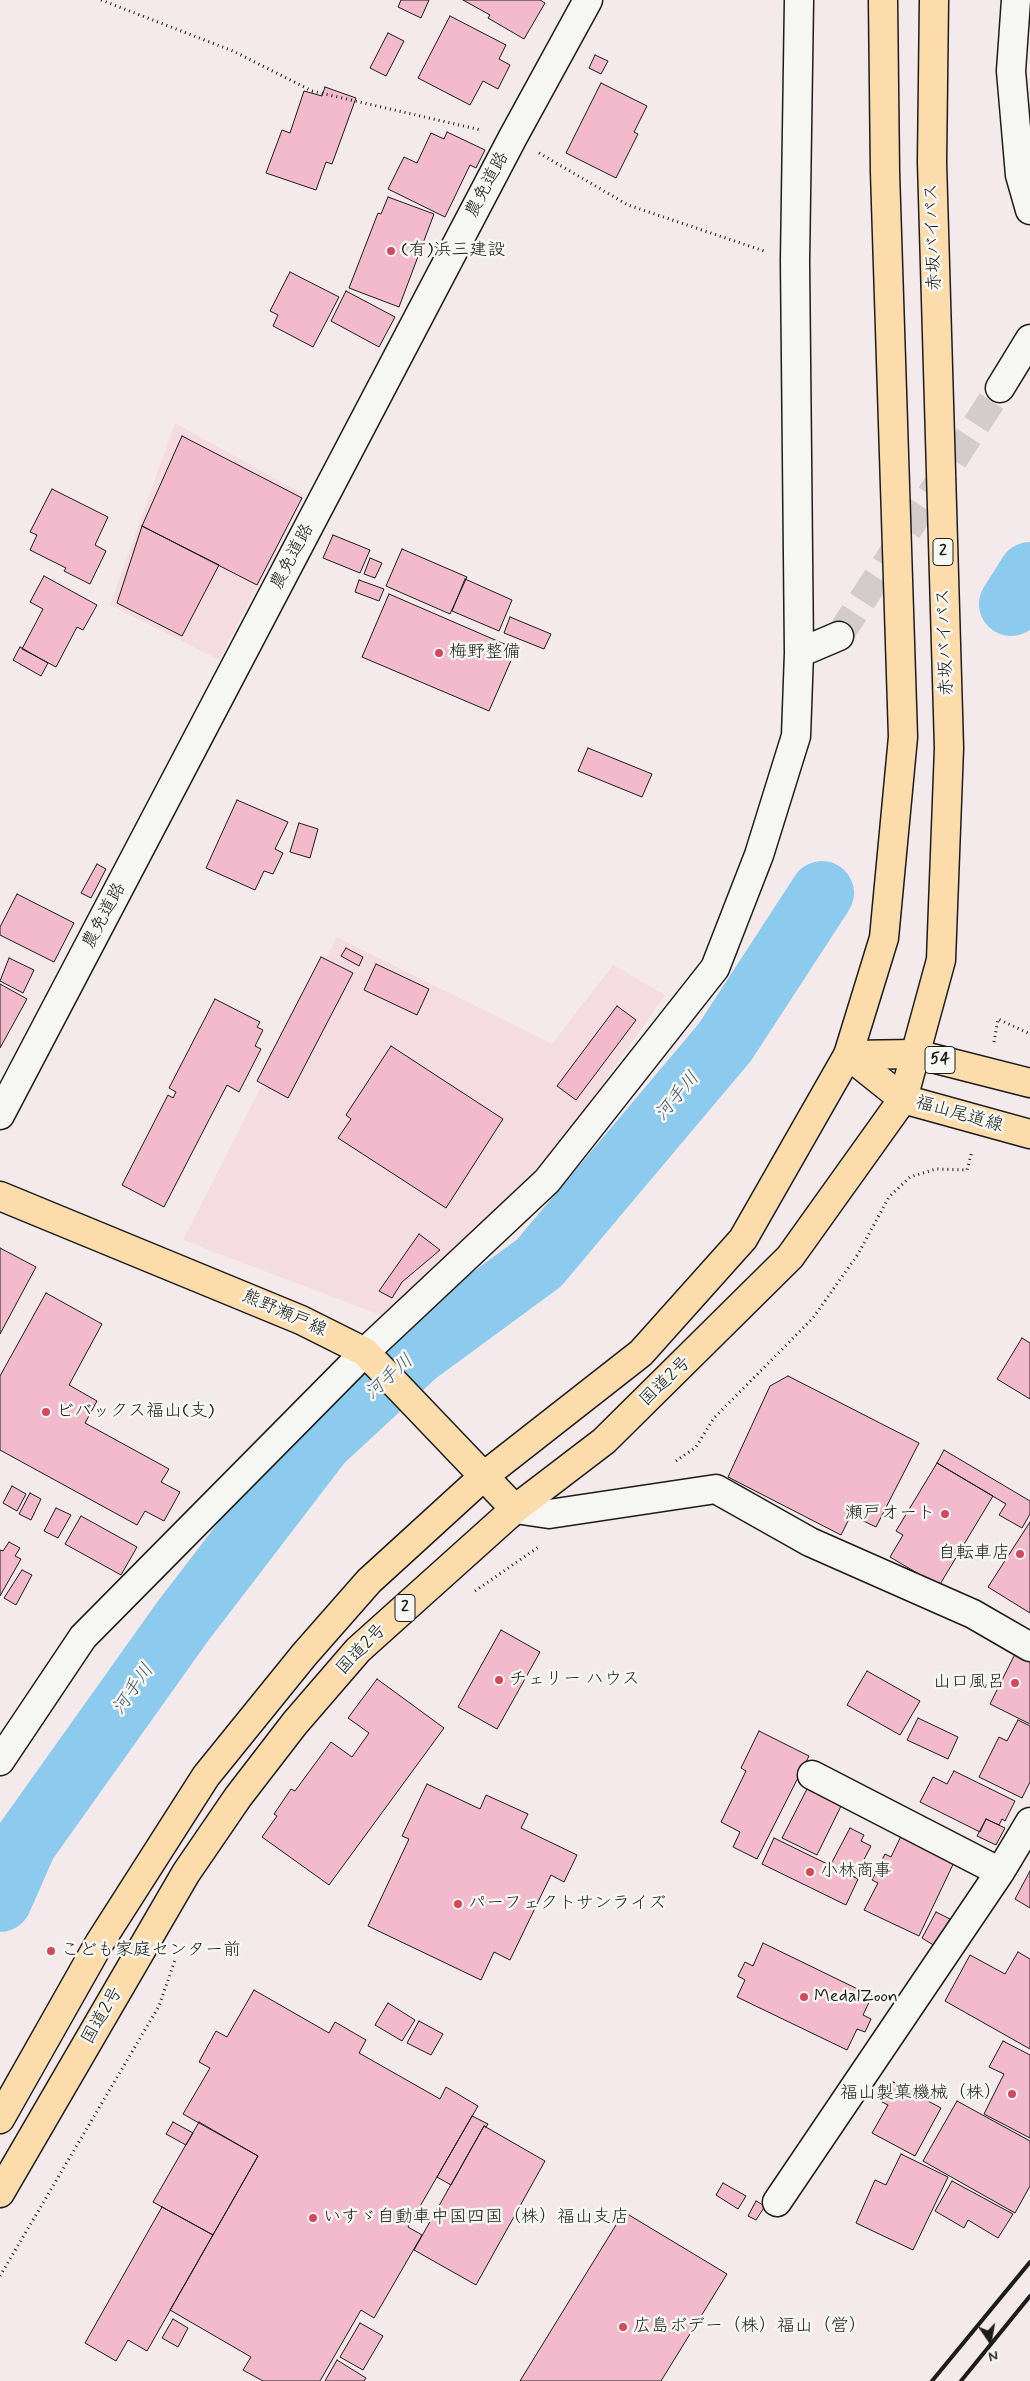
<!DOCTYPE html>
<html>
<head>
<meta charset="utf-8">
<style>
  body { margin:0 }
  #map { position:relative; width:1030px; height:2381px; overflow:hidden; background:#f5eaeb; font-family:Mynerve,sans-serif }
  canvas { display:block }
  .north { position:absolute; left:965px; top:2316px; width:50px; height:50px; -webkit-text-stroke:4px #f6f6f2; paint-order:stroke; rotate:168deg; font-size:14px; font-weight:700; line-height:20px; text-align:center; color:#1c1c1c }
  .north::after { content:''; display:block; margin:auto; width:18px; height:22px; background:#1c1c1c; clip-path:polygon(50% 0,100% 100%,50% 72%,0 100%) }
</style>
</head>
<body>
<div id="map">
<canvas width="1030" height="2381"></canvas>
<div class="north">N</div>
</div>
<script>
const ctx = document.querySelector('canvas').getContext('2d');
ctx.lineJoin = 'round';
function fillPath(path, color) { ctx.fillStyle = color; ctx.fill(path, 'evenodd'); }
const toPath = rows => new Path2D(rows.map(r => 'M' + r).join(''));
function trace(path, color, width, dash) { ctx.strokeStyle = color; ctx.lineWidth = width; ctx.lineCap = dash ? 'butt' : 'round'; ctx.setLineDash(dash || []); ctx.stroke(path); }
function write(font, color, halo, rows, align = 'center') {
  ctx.font = font + ' Mynerve,"Klee One",sans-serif'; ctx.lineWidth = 5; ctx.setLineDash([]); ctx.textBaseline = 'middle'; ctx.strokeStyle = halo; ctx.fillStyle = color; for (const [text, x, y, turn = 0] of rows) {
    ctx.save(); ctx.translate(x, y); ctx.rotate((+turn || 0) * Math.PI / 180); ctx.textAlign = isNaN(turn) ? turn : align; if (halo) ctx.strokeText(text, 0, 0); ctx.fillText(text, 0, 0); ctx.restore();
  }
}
const built = toPath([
  [175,423,305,495,219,660,110,605],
  [337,937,552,1044,613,965,665,995,555,1152,391,1319,183,1240]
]);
const river = toPath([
  [1011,604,1030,574],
  [0,1900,25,1843,183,1621,321,1441,415,1354,539,1263,725,1042,822,893]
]);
const building = toPath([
  [401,0,429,0,421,18,398,7,401,0],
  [463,0,540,0,545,3,524,39,488,18,490,15,463,0],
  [450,16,506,45,499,59,510,65,498,89,483,81,470,105,418,78,450,16],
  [388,33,404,41,386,76,370,68,388,33],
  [595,55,608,61,601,74,589,68,595,55],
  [601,83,647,106,634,132,638,134,616,178,566,153,601,83],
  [325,87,356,98,332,164,326,162,316,190,266,173,282,130,290,133,304,91,322,96,325,87],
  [447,132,485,150,476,168,470,165,445,217,388,189,404,157,417,163,431,133,444,139,447,132],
  [388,197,434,214,399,307,349,288,378,213,381,214,388,197],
  [290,272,339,297,313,347,273,326,278,315,270,311,290,272],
  [346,291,395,317,379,347,331,321,346,291],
  [182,436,302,498,257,585,142,526,182,436],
  [52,489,108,517,95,545,106,551,90,584,64,571,66,568,30,550,37,535,30,532,52,489],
  [142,526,219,565,182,636,117,603,142,526],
  [333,535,370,550,360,573,323,558,333,535],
  [402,549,467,577,450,614,386,586,402,549],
  [370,558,382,563,375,578,364,574,370,558],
  [44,576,97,605,83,630,77,627,56,667,22,649,43,609,30,602,44,576],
  [465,579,512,600,499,631,452,611,465,579],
  [359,580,384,589,379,601,355,592,359,580],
  [389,594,516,649,489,711,362,657,389,594],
  [510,617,551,634,544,649,504,633,510,617],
  [20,647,48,663,41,676,13,660,20,647],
  [588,748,652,774,642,797,578,771,588,748],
  [237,800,288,822,275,849,283,853,273,874,264,871,255,890,206,868,237,800],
  [299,823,318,829,310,858,290,852,299,823],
  [97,864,106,869,91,898,81,893,97,864],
  [17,894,74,923,54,962,0,935,0,927,17,894],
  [346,948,363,957,359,966,341,956,346,948],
  [321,957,353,973,288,1098,257,1081,321,957],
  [9,958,34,970,23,993,0,981,9,958],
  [376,964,429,989,417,1015,364,990,376,964],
  [0,984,27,999,0,1048,0,984],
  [215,999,260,1022,257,1027,263,1030,255,1046,261,1049,239,1092,227,1085,164,1207,122,1185,168,1095,173,1098,176,1092,169,1088,215,999],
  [617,1006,636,1020,576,1100,557,1086,617,1006],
  [391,1046,503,1119,446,1208,338,1138,351,1119,346,1115,391,1046],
  [419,1234,440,1250,402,1282,392,1298,379,1291,419,1234],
  [0,1248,36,1267,0,1334,0,1248],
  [46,1293,102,1324,69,1385,97,1401,85,1423,169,1469,161,1482,180,1492,164,1521,145,1511,137,1525,0,1450,0,1376,46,1293],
  [1022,1338,1030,1343,1030,1399,997,1379,1022,1338],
  [788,1376,919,1443,876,1527,851,1515,841,1535,728,1477,770,1386,788,1376],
  [944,1450,1030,1501,1030,1514,1022,1528,999,1515,1006,1504,937,1463,944,1450],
  [937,1463,993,1496,939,1586,890,1557,903,1535,896,1531,937,1463],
  [12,1486,26,1494,17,1511,3,1503,12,1486],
  [30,1493,41,1499,31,1520,19,1514,30,1493],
  [56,1508,71,1515,58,1538,44,1531,56,1508],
  [81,1516,137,1547,121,1575,65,1544,81,1516],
  [1030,1522,1030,1613,988,1587,1030,1522],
  [9,1542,20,1548,15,1556,21,1559,0,1596,0,1550,3,1551,9,1542],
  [22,1570,32,1575,16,1605,4,1598,22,1570],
  [501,1630,540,1652,497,1729,458,1707,501,1630],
  [1015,1654,1030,1662,1030,1724,990,1704,1015,1654],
  [867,1671,920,1701,900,1735,847,1705,867,1671],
  [377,1679,444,1728,329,1885,262,1837,277,1816,274,1814,291,1789,295,1791,331,1742,352,1757,369,1733,348,1718,377,1679],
  [918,1718,958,1737,948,1759,907,1740,918,1718],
  [1018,1720,1030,1726,1030,1782,1022,1798,979,1777,999,1737,1007,1741,1018,1720],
  [759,1731,809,1756,757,1859,733,1847,740,1832,721,1822,746,1771,741,1768,759,1731],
  [954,1771,1015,1801,1005,1821,1002,1819,999,1825,986,1819,980,1832,920,1802,933,1777,947,1784,954,1771],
  [427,1784,480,1809,486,1795,528,1814,521,1828,577,1855,564,1882,551,1875,510,1960,494,1952,481,1980,368,1926,409,1839,402,1836,427,1784],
  [808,1787,842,1804,817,1855,782,1838,808,1787],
  [986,1819,1005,1828,996,1845,977,1836,986,1819],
  [850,1828,864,1835,861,1841,871,1846,855,1877,831,1864,850,1828],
  [904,1830,957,1856,919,1936,864,1910,878,1883,872,1880,885,1854,891,1857,904,1830],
  [774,1838,858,1879,846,1905,762,1864,774,1838],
  [1030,1871,1030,1908,1015,1899,1030,1871],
  [936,1912,950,1919,935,1946,922,1938,936,1912],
  [763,1943,872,1996,863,2015,871,2019,865,2032,857,2029,847,2050,737,1997,745,1980,738,1976,745,1962,753,1966,763,1943],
  [1018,1952,1030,1959,1030,2049,945,2001,970,1955,1005,1974,1018,1952],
  [254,1990,329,2033,335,2022,366,2040,359,2053,440,2099,446,2087,478,2106,408,2227,422,2235,374,2318,361,2310,320,2381,263,2381,243,2370,251,2357,170,2310,258,2156,183,2114,210,2068,199,2062,216,2031,227,2037,254,1990],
  [388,2003,415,2020,402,2041,375,2025,388,2003],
  [419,2021,443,2034,431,2055,407,2043,419,2021],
  [1003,2041,1030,2055,1030,2138,984,2114,1004,2074,989,2067,1003,2041],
  [893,2082,941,2108,915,2156,872,2133,888,2105,882,2102,893,2082],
  [957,2101,1030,2141,1030,2186,1015,2213,923,2161,957,2101],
  [472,2116,488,2124,486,2127,484,2126,451,2185,437,2177,472,2116],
  [173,2122,193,2133,186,2145,166,2134,173,2122],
  [199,2122,258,2156,213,2235,153,2202,199,2122],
  [484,2126,545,2161,476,2285,414,2250,484,2126],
  [901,2154,948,2177,913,2250,856,2223,875,2180,886,2185,901,2154],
  [952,2181,1013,2214,998,2238,968,2220,964,2228,935,2211,952,2181],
  [723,2183,746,2196,738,2209,716,2195,723,2183],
  [756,2201,765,2206,756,2220,748,2216,756,2201],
  [162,2207,213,2235,147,2351,128,2340,116,2361,85,2343,162,2207],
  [624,2212,727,2274,661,2381,520,2381,624,2212],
  [173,2319,188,2328,178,2347,162,2338,173,2319],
  [360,2323,383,2336,363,2370,340,2357,360,2323],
  [337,2360,366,2378,364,2381,325,2381,337,2360]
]);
const minorTunnel = toPath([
  [839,636,1000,388]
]);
const path = toPath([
  [101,0,233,51,312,91,481,130],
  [539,153,628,205,764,251],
  [994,1042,998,1019,1030,1034],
  [676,1461,696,1447,714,1418,813,1318,858,1254,889,1197,910,1177,936,1169,967,1170,972,1151],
  [475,1591,540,1546],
  [0,2276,159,2006,175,1960]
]);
const minor = toPath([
  [1016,0,1011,71,1020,175,1030,210],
  [1000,388,1030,339],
  [799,653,795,261,799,0],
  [0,1115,513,137,588,0],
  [515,1509,549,1514,716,1489,810,1542,973,1614,1030,1647],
  [0,1761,83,1637,365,1352,547,1181,715,968,759,855,796,736,799,653,839,636],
  [812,1775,1000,1872],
  [777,2202,1000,1872,1030,1822]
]);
const major = toPath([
  [848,1055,903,1099,1030,1134],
  [848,1055,916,1054,1030,1083],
  [0,1196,301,1320,365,1352,515,1509]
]);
const highway = toPath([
  [0,2119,100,1942,206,1776,304,1655,369,1581,484,1476,641,1353,743,1239,848,1055,884,938,903,737,885,172,883,0],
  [0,2193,186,1873,238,1797,295,1723,358,1650,515,1509,604,1441,790,1257,903,1099,941,960,949,748,932,162,934,0]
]);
const rail = toPath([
  [932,2381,1030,2262],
  [961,2381,1030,2296]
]);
const markers = [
  [391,251,5,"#d1495b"],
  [439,653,5,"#d1495b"],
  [46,1412,5,"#d1495b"],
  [945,1514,5,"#d1495b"],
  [1020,1554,5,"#d1495b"],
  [499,1680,5,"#d1495b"],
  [1015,1683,5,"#d1495b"],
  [810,1872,5,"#d1495b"],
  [458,1904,5,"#d1495b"],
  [51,1951,5,"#d1495b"],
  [804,1997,5,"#d1495b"],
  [1012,2094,5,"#d1495b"],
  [313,2218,5,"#d1495b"],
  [623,2327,5,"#d1495b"]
];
const shields = [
  [943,552,20],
  [940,1060,30],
  [405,1608,20]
];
const shieldNames = [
  ["2",943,552],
  ["54",940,1060],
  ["2",405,1608]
];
const streetNames = [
  ["農免道路",488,185,-62],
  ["赤坂バイパス",934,237,-92],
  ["農免道路",293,557,-62],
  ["赤坂バイパス",946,642,-92],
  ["農免道路",105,916,-62],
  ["福山尾道線",959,1115,16],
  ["熊野瀬戸線",284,1314,24],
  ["国道2号",666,1382,-44],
  ["国道2号",362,1650,-46],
  ["国道2号",103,2016,-60]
];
const poiNames = [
  ["(有)浜三建設",401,251],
  ["梅野整備",449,653],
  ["ビバックス福山(支)",56,1412],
  ["瀬戸オート",935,1514,"right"],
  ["自転車店",1010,1554,"right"],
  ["チェリー ハウス",509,1680],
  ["山口風呂",1005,1683,"right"],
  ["小林商事",820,1872],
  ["パーフェクトサンライズ",468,1904],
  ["こども家庭センター前",61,1951],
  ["MedalZoon",814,1997],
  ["福山製菓機械（株）",1002,2094,"right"],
  ["いすゞ自動車中国四国（株）福山支店",323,2218],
  ["広島ボデー（株）福山（営）",633,2327]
];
const waterNames = [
  ["河手川",678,1097,-50],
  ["河手川",390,1378,-42],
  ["河手川",134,1690,-55]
];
fillPath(built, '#f4dce2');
trace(river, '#8ccbed', 64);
fillPath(building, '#f3bace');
trace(building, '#1c1c1c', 1);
trace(minorTunnel, '#d4cbcc', 28, [28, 14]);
trace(minor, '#1c1c1c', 31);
trace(major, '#1c1c1c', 31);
trace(highway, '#1c1c1c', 31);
trace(path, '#1c1c1c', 3, [1, 4]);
trace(minor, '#f6f6f2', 28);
trace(major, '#fddcac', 28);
trace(highway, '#fddcac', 28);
trace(rail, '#1c1c1c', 4);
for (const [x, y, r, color] of markers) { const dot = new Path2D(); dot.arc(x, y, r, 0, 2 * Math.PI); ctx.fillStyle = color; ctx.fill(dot); trace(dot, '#f6f6f2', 2); }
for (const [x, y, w] of shields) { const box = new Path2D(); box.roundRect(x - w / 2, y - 13.5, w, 27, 4); ctx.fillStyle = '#f6f6f2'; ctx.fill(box); trace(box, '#1c1c1c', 1); }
write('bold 16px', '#1c1c1c', null, shieldNames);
write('18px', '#1c1c1c', '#f6f6f2', streetNames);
write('18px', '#1c1c1c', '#f6f6f2', poiNames, 'left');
write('italic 19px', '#435965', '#f6f6f2', waterNames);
</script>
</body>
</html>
